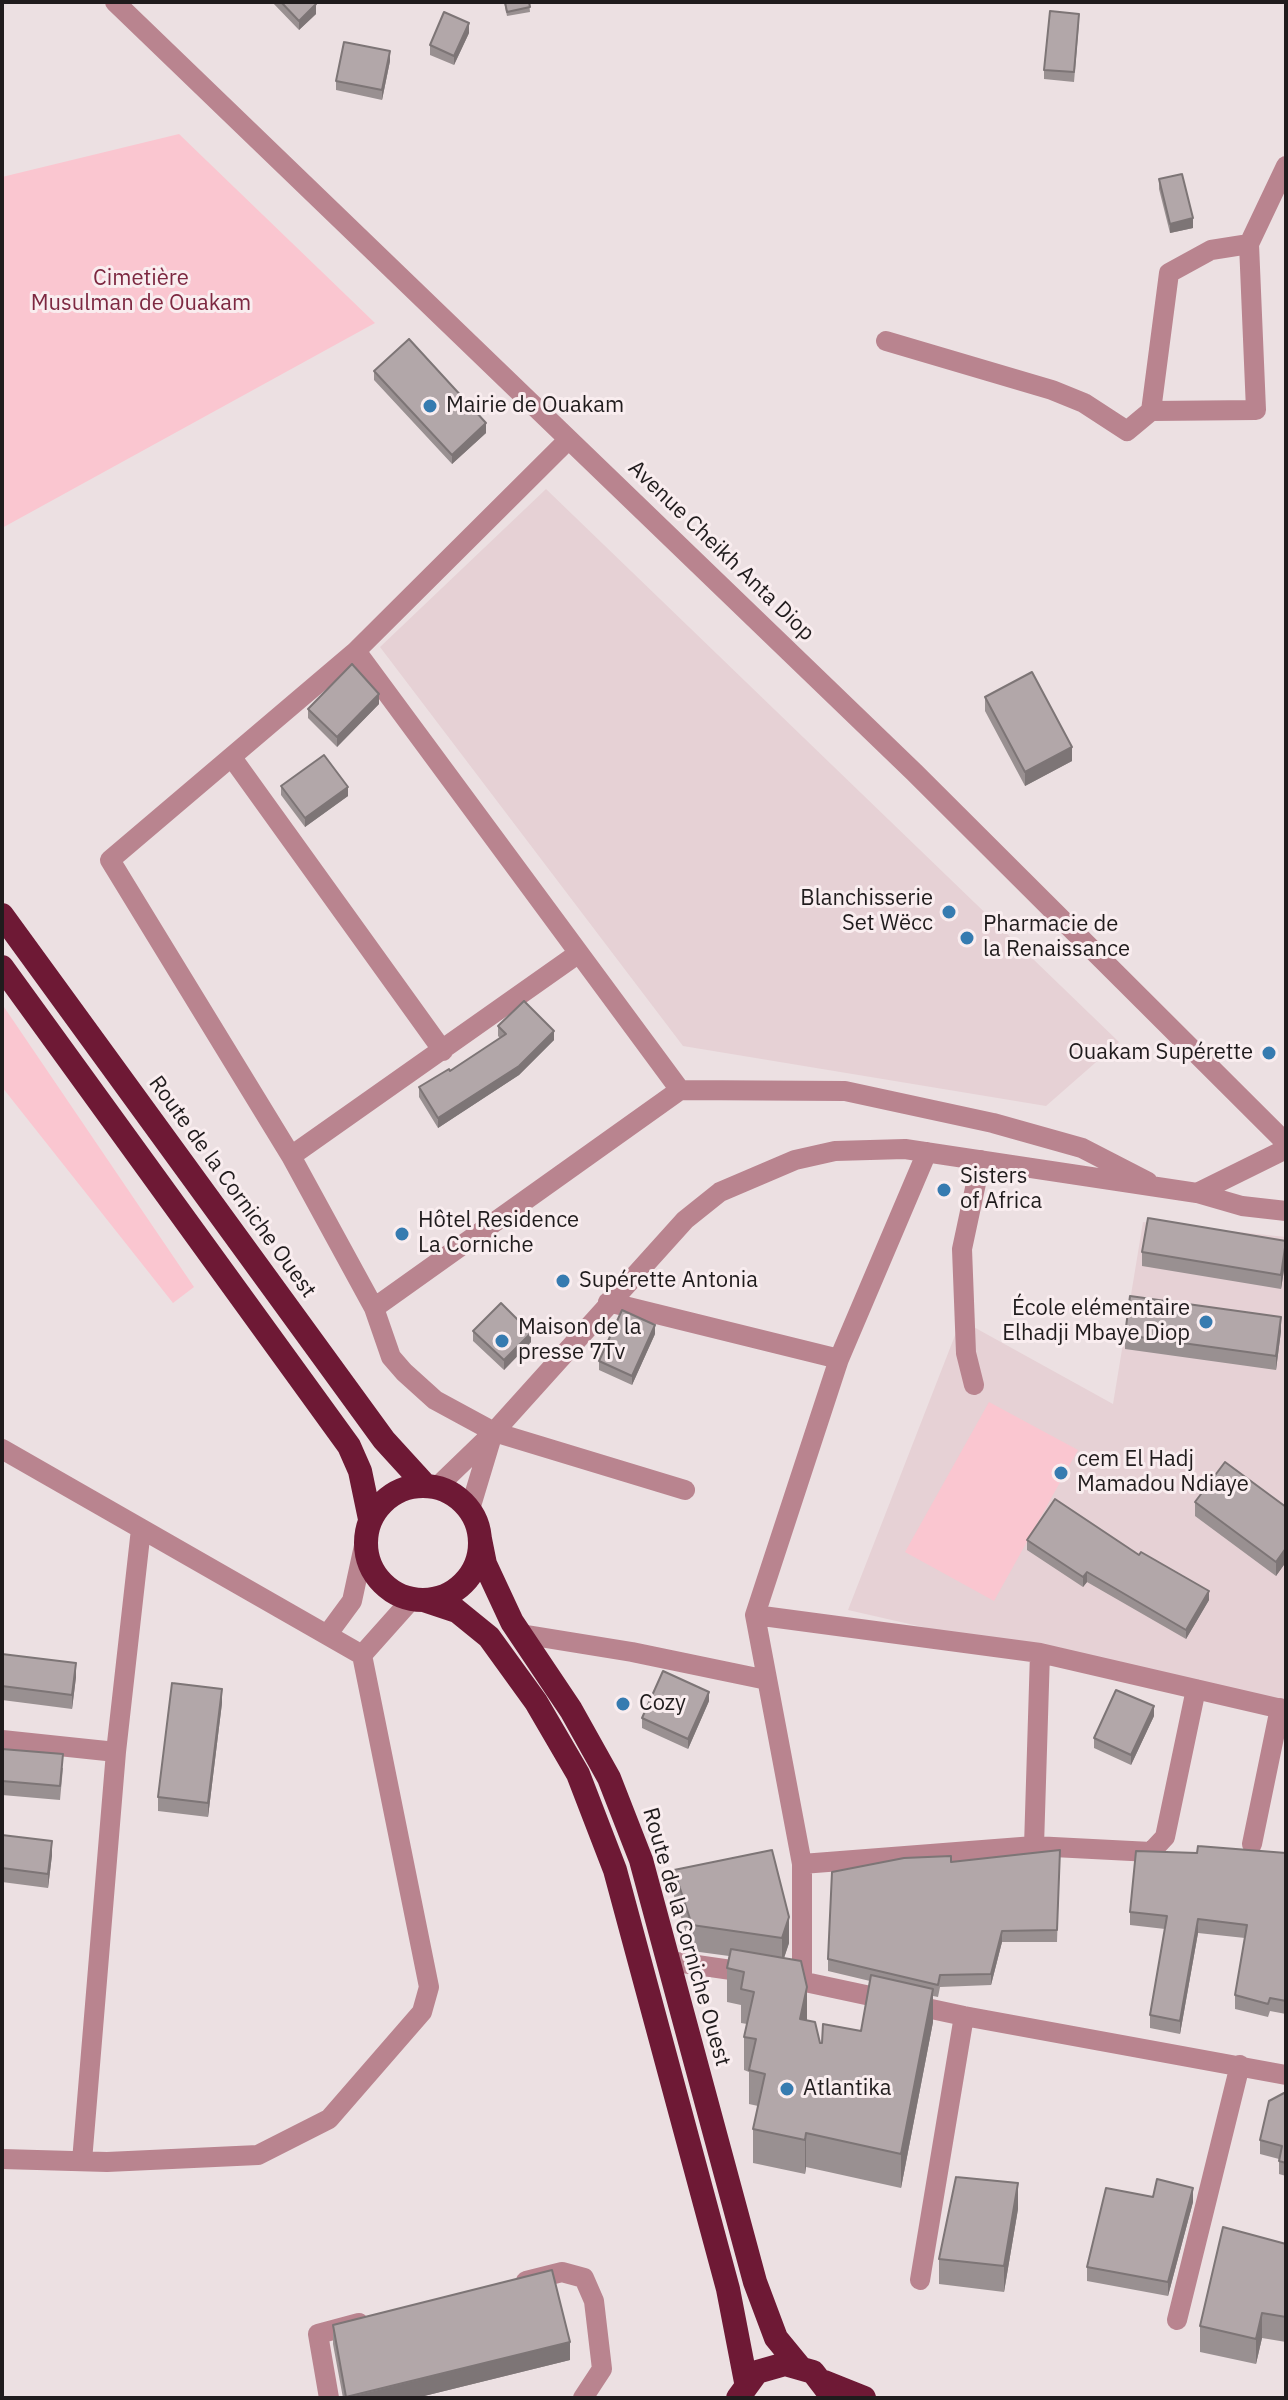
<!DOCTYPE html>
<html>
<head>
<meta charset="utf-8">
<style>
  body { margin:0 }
  #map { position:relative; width:1288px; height:2400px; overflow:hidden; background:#ece0e2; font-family:"IBM Plex Sans",sans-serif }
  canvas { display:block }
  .frame { position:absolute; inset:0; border:4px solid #201c1d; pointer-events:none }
</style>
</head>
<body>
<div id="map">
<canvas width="1288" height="2400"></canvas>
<div class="frame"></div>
</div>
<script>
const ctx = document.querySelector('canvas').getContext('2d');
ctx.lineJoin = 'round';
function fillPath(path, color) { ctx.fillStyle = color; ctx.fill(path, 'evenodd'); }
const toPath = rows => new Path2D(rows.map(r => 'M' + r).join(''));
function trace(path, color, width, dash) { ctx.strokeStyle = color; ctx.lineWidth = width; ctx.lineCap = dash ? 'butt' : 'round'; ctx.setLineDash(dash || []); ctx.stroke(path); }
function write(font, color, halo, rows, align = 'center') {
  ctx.font = font + ' "IBM Plex Sans",sans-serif'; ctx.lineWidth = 6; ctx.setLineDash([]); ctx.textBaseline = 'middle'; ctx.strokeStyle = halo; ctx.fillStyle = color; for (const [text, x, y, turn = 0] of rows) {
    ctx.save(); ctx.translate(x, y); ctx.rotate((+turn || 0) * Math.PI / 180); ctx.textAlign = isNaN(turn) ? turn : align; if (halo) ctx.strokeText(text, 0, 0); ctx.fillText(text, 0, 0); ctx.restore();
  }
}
const built = toPath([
  [546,489,1119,1042,1046,1106,683,1046,380,647],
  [1143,1222,1286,1237,1286,1710,848,1610,961,1320,1113,1404]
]);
const green = toPath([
  [179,134,375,323,2,528,2,177],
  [2,1004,194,1287,173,1303,2,1087],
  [989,1402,1078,1450,994,1601,905,1552]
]);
const minor = toPath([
  [115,2,914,772,1286,1143],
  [886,341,1052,390,1084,403,1127,431,1151,411,1169,273,1211,250,1249,244,1286,166],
  [1151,411,1256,410,1249,244],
  [568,440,356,651,110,860,291,1156,374,1308,391,1357,404,1372,435,1400,494,1432,685,1490],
  [356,651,680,1090],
  [233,759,443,1051],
  [291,1156,579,953],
  [1197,1193,1286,1149],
  [608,1302,839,1359],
  [374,1308,680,1090,845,1091,993,1123,1082,1148,1148,1182],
  [974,1385,966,1353,962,1249,981,1160],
  [2,1449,362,1655,429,1987,422,2012,329,2119,258,2155,107,2162,2,2159],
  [437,1487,494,1432,685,1220,720,1192,795,1160,835,1151,905,1149,1197,1193,1242,1206,1286,1211],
  [470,1509,492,1436],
  [755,1615,1040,1653,1286,1710],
  [521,1634,632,1652,767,1680],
  [327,1635,352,1601,365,1541],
  [362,1655,412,1599],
  [2,1740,116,1752],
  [1252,1844,1280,1708],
  [1034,1846,1040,1653],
  [802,1864,1034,1846,1151,1852,1165,1837,1196,1689],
  [669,1961,752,1973],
  [791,1979,964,2016,1286,2075],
  [802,1980,802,1864,755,1615,839,1359,927,1152],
  [82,2161,116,1752,141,1529],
  [920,2280,964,2016],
  [526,2281,562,2272,584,2278,594,2301,602,2369,583,2398],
  [1177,2320,1240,2065],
  [329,2398,318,2334,359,2323]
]);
const highway = toPath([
  [2,915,384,1440,426,1486],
  [2,967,349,1446,360,1471,370,1519],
  '366 1543a57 57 0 1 1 114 0a57 57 0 1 1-114 0Z',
  [480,1539,485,1564,512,1622,571,1710,609,1778,641,1860,755,2282,776,2338,799,2366],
  [424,1600,457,1611,489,1637,536,1702,578,1774,615,1870,728,2289,746,2382],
  [824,2382,864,2398],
  [738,2398,757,2372,785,2364,813,2372,833,2398]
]);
const wall = toPath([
  [272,2,314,2,316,14,299,30],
  [504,2,529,2,530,12,507,16],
  [1079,23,1074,82,1044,79,1044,70],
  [469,33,454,65,430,55,430,45],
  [390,61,382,100,336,90,336,81],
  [1159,179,1193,228,1170,233,1159,189],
  [374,371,486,433,452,464,374,380],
  [985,697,1072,761,1025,786,985,711],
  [379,704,337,747,308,718,308,709],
  [281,786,348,796,305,827,281,795],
  [498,1026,554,1040,519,1075,438,1128,419,1097,419,1087,450,1071,500,1038,498,1036],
  [1286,1241,1286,1257,1281,1289,1142,1266,1142,1252],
  [473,1331,531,1342,504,1370,473,1341],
  [1281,1331,1276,1370,1125,1349,1125,1335],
  [655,1334,632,1385,599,1370,599,1361],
  [1195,1502,1286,1507,1286,1562,1276,1576,1195,1516],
  [1027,1540,1209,1600,1186,1639,1087,1582,1083,1587,1027,1550],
  [2,1654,76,1677,72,1709,2,1700],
  [709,1701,688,1749,642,1728,642,1718],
  [222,1703,208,1817,158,1811,158,1797],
  [1154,1716,1131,1765,1094,1748,1094,1738],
  [2,1749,63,1768,60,1800,2,1795],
  [2,1835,52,1855,48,1888,2,1882],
  [1060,1850,1057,1942,1002,1942,991,1985,940,1987,938,1997,933,1996,933,2022,901,2188,806,2167,805,2174,753,2163,753,2129,758,2106,749,2104,749,2072,744,2070,744,2037,747,2024,741,2023,741,2005,727,2002,727,1968,729,1956,692,1951,674,1896,674,1870,789,1943,784,1958,807,2020,820,2043,861,2031,870,1981,828,1971,828,1959,951,1862],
  [1197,1853,1286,1853,1286,2014,1270,2011,1268,2017,1235,2009,1235,1995,1245,1938,1198,1933,1180,2034,1150,2028,1150,2015,1165,1929,1130,1925,1130,1912],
  [1286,2093,1286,2176,1279,2174,1279,2159,1260,2154,1260,2140],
  [1153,2197,1193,2202,1168,2296,1087,2281,1087,2267],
  [1018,2209,1004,2292,939,2284,939,2259],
  [1286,2244,1286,2342,1262,2338,1256,2364,1200,2352,1200,2326],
  [333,2325,570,2360,416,2398,343,2398,333,2344]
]);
const shadedWall = toPath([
  [316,4,316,14,299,30,299,21],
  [469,23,469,33,454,65,454,56],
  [390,51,390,61,382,100,382,90],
  [1193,218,1193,228,1170,233,1170,224],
  [486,423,486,433,452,464,452,455],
  [379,694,379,704,337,747,337,737],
  [1072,747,1072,761,1025,786,1025,772],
  [348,787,348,796,305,827,305,818],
  [554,1031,554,1040,519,1075,438,1128,438,1118],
  [1286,1243,1286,1257,1281,1289,1281,1275],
  [1281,1317,1281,1331,1276,1370,1276,1356],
  [655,1325,655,1334,632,1385,632,1376],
  [531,1333,531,1342,504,1370,504,1360],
  [1286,1548,1286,1562,1276,1576,1276,1562],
  [1087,1572,1087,1582,1083,1587,1083,1577],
  [1209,1591,1209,1600,1186,1639,1186,1630],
  [76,1663,76,1677,72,1709,72,1695],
  [222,1689,222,1703,208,1817,208,1803],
  [709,1692,709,1701,688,1749,688,1739],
  [1154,1706,1154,1716,1131,1765,1131,1755],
  [52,1841,52,1855,48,1888,48,1874],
  [789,1917,789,1943,782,1964,782,1938],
  [1198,1919,1198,1933,1180,2034,1180,2021],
  [1002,1931,1002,1942,991,1985,991,1974],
  [807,1987,807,2021,800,2019],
  [933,1989,933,2022,901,2188,901,2154],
  [806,2133,806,2167,805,2174,805,2140],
  [1018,2183,1018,2209,1004,2292,1004,2266],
  [1193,2188,1193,2202,1168,2296,1168,2282],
  [1262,2313,1262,2338,1256,2364,1256,2339],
  [570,2342,570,2360,416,2398,346,2398]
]);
const building = toPath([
  [281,2,314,2,316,4,299,21,281,2],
  [505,2,529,2,530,7,507,12,505,2],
  [1050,11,1079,14,1074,72,1044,70,1050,11],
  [444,12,469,23,454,56,430,45,444,12],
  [344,42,390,51,382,90,336,81,344,42],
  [1182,174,1193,218,1170,224,1159,179,1182,174],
  [409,339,486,423,452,455,374,371,409,339],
  [352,664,379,694,337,737,308,709,352,664],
  [1032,672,1072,747,1025,772,985,697,1032,672],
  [324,755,348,787,305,818,281,786,324,755],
  [524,1001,554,1031,519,1066,438,1118,419,1087,449,1069,450,1071,506,1034,498,1026,524,1001],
  [1148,1218,1286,1241,1281,1275,1142,1252,1148,1218],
  [1130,1296,1281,1317,1276,1356,1125,1335,1130,1296],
  [501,1303,531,1333,504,1360,473,1331,501,1303],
  [622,1310,655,1325,632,1376,599,1361,622,1310],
  [1225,1462,1286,1507,1286,1548,1276,1562,1195,1502,1225,1462],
  [1055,1499,1139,1555,1141,1552,1209,1591,1186,1630,1087,1572,1083,1577,1027,1540,1055,1499],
  [2,1654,76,1663,72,1695,2,1686,2,1654],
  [663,1671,709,1692,688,1739,642,1718,663,1671],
  [172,1683,222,1689,208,1803,158,1797,172,1683],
  [1116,1690,1154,1706,1131,1755,1094,1738,1116,1690],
  [2,1749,63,1754,60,1786,2,1781,2,1749],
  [2,1835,52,1841,48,1874,2,1868,2,1835],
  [1198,1846,1286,1853,1286,2001,1270,1998,1268,2004,1235,1995,1247,1925,1198,1919,1180,2021,1150,2015,1167,1916,1130,1912,1136,1851,1197,1853,1198,1846],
  [772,1850,789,1917,782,1938,692,1925,674,1870,772,1850],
  [1060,1850,1057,1930,1002,1931,991,1974,940,1975,938,1985,828,1959,832,1872,904,1858,951,1856,951,1862,1060,1850],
  [731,1949,801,1961,807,1987,800,2019,815,2022,820,2043,822,2043,823,2024,861,2031,871,1975,933,1989,901,2154,806,2133,805,2140,753,2129,765,2074,749,2070,756,2039,744,2037,754,1992,741,1989,744,1972,727,1968,731,1949],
  [1284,2093,1286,2093,1286,2163,1279,2161,1282,2146,1260,2140,1269,2101,1284,2093],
  [956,2177,1018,2183,1004,2266,939,2259,956,2177],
  [1157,2179,1193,2188,1168,2282,1087,2267,1106,2188,1153,2197,1157,2179],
  [1223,2227,1286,2244,1286,2317,1262,2313,1256,2339,1200,2326,1223,2227],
  [552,2270,570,2342,346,2397,333,2325,552,2270]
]);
const markers = [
  [430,406,8,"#367bb0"],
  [949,912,8,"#367bb0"],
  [967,938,8,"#367bb0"],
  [1269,1053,8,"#367bb0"],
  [944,1190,8,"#367bb0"],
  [402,1234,8,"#367bb0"],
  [563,1281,8,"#367bb0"],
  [1206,1322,8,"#367bb0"],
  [502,1341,8,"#367bb0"],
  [1061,1473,8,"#367bb0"],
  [623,1704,8,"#367bb0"],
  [787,2089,8,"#367bb0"]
];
const parkNames = [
  ["Cimetière",141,279],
  ["Musulman de Ouakam",141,304]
];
const poiNames = [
  ["Mairie de Ouakam",446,406],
  ["Blanchisserie",933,899,"right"],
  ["Set Wëcc",933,924,"right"],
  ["Pharmacie de",983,925],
  ["la Renaissance",983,950],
  ["Ouakam Supérette",1253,1053,"right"],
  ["Sisters",960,1177],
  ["of Africa",960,1202],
  ["Hôtel Residence",418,1221],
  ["La Corniche",418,1246],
  ["Supérette Antonia",579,1281],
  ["École elémentaire",1190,1309,"right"],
  ["Elhadji Mbaye Diop",1190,1334,"right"],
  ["Maison de la",518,1328],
  ["presse 7Tv",518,1353],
  ["cem El Hadj",1077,1460],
  ["Mamadou Ndiaye",1077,1485],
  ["Cozy",639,1704],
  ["Atlantika",803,2089]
];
const streetNames = [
  ["Avenue Cheikh Anta Diop",721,551,44],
  ["Route de la Corniche Ouest",232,1187,54],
  ["Route de la Corniche Ouest",686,1937,74]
];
fillPath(built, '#e6d1d5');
fillPath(green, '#fac6d0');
trace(minor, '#b9848f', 20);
trace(highway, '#6e1935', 24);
fillPath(wall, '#999091');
fillPath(shadedWall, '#7d7576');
fillPath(building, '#b2a7a9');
trace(building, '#7d7576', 2);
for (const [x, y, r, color] of markers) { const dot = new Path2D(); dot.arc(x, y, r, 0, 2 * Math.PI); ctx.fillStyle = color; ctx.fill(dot); trace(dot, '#f9edef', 3); }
write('22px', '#7d2841', '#f9edef', parkNames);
write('22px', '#201c1d', '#f9edef', poiNames, 'left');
write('22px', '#201c1d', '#f9edef', streetNames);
</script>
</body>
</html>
